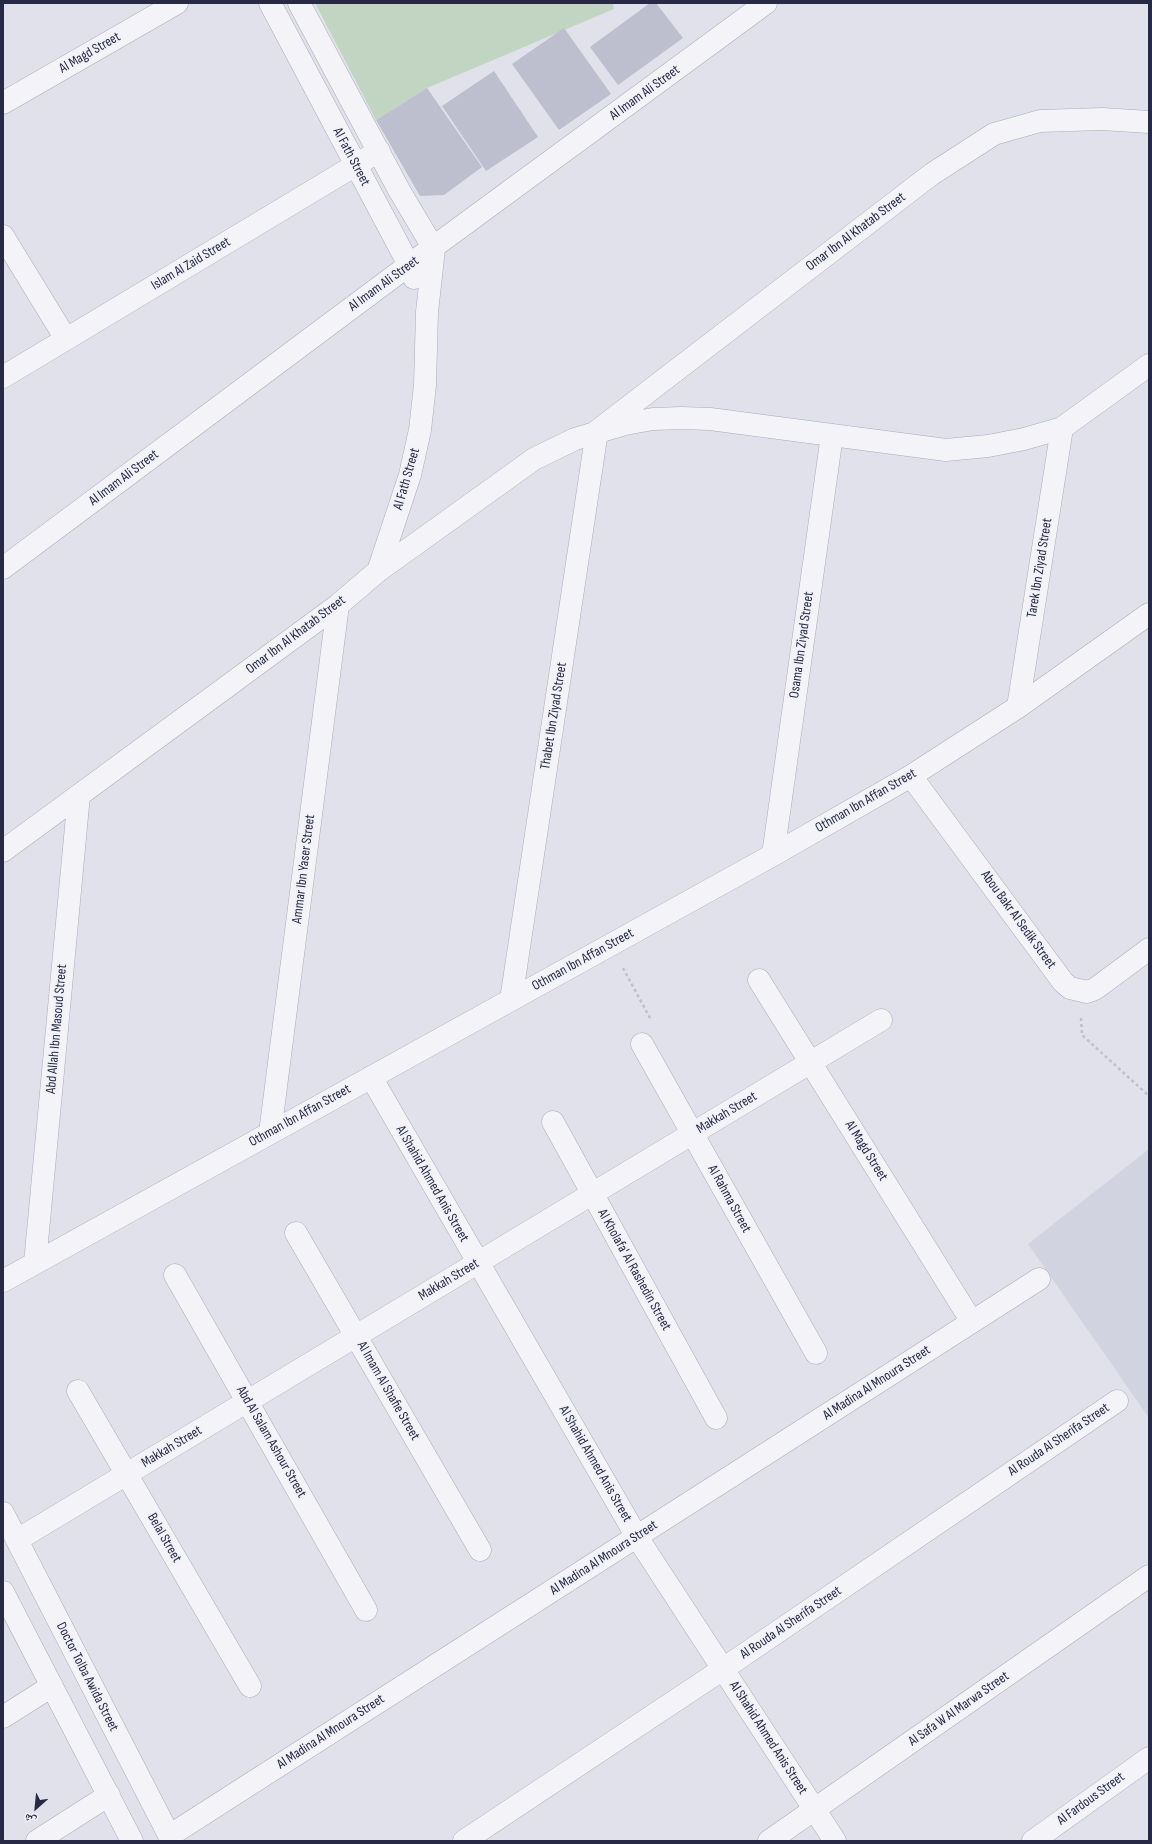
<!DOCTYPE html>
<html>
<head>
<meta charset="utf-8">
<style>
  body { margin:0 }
  #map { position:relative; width:1152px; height:1844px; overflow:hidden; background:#e1e1eb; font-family:"Sofia Sans Condensed","Noto Naskh Arabic",sans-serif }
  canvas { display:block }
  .frame { position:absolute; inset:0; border:4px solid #282944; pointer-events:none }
  .north { position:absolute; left:16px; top:1788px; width:40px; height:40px; -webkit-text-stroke:3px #f1f1f8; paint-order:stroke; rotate:207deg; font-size:11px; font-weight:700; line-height:16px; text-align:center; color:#282944 }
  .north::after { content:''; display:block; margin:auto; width:14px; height:18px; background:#282944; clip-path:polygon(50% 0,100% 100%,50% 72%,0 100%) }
</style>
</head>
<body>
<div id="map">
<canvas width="1152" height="1844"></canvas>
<div class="frame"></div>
<div class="north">ش</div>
</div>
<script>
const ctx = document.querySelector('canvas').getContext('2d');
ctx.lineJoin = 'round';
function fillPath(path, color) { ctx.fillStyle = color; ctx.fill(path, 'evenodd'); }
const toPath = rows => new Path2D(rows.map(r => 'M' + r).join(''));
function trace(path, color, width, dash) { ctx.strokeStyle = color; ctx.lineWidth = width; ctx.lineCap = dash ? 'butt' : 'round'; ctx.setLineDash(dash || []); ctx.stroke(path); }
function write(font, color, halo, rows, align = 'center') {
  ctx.font = font + ' "Sofia Sans Condensed",sans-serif'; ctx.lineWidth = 4; ctx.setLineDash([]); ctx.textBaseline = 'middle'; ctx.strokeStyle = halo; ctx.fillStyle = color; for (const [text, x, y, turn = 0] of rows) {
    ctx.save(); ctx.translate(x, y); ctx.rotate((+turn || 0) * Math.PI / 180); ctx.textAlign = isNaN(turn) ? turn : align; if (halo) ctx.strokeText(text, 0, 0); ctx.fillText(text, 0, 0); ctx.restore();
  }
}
const built = toPath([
  [1149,1149,1149,1418,1028,1244]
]);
const green = toPath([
  [315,3,613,3,614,9,427,88,376,120]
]);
const building = toPath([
  [650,3,656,3,683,38,618,85,590,47],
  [564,28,611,94,559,130,512,64],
  [494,71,538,137,486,171,442,106],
  [427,88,482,167,444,195,420,196,376,120]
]);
const path = toPath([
  [623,968,650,1018],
  [1081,1018,1082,1035,1149,1096]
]);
const minor = toPath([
  [270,3,409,265,414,278],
  [299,3,399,190,434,249,427,312,425,385,420,430,410,475,378,571],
  [3,103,177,3],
  [3,236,66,339],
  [3,377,379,151],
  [3,568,409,265,766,3],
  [1018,707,1062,428],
  [911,776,1063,982,1070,988,1087,992,1095,989,1149,949],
  [3,851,338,605,378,571,534,459,575,439,625,424,653,419,682,418,710,419,946,450,988,446,1024,439,1062,428,1149,365],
  [773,855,832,435],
  [759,980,972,1322],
  [511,1000,597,431,932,174,994,134,1040,121,1102,119,1149,122],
  [642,1044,816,1353],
  [371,1077,637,1537,835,1841],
  [553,1122,716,1418],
  [270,1133,338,605],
  [296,1233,480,1550],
  [35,1263,79,795],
  [175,1275,366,1610],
  [3,1281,773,855,911,776,1018,707,1149,614],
  [78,1391,250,1686],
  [3,1513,172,1841],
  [17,1540,881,1020],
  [3,1592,132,1841],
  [3,1717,52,1686],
  [169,1836,1039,1279],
  [37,1841,109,1795],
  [464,1841,723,1669,1117,1401],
  [769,1841,1149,1576],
  [1033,1841,1149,1758]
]);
const streetNames = [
  ["Al Magd Street",90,53,-30],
  ["Al Imam Ali Street",645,93,-36],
  ["Al Fath Street",351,157,62],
  ["Omar Ibn Al Khatab Street",856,232,-37],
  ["Islam Al Zaid Street",191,264,-31],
  ["Al Imam Ali Street",384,284,-36],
  ["Al Imam Ali Street",124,478,-37],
  ["Al Fath Street",407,479,-74],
  ["Tarek Ibn Ziyad Street",1040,568,-81],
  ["Omar Ibn Al Khatab Street",296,635,-37],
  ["Osama Ibn Ziyad Street",802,645,-82],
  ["Thabet Ibn Ziyad Street",554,716,-81],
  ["Othman Ibn Affan Street",866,801,-30],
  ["Ammar Ibn Yaser Street",304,869,-83],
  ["Abou Bakr Al Sedik Street",1018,920,54],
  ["Othman Ibn Affan Street",583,960,-29],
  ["Abd Allah Ibn Masoud Street",57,1029,-85],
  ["Makkah Street",727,1113,-31],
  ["Othman Ibn Affan Street",300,1116,-29],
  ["Al Magd Street",866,1151,58],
  ["Al Shahid Ahmed Anis Street",432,1184,60],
  ["Al Rahma Street",729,1199,61],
  ["Al Kholafa' Al Rashedin Street",634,1270,61],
  ["Makkah Street",449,1280,-31],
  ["Al Madina Al Mnoura Street",877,1383,-33],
  ["Al Imam Al Shafie Street",388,1391,60],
  ["Al Rouda Al Sherifa Street",1059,1440,-34],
  ["Abd Al Salam Ashour Street",271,1442,60],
  ["Makkah Street",172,1447,-31],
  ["Al Shahid Ahmed Anis Street",595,1464,60],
  ["Belal Street",164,1538,60],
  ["Al Madina Al Mnoura Street",604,1558,-33],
  ["Al Rouda Al Sherifa Street",791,1623,-34],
  ["Doctor Tolba Awida Street",87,1677,63],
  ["Al Safa W Al Marwa Street",959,1709,-35],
  ["Al Madina Al Mnoura Street",331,1732,-33],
  ["Al Shahid Ahmed Anis Street",768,1738,57],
  ["Al Fardous Street",1091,1799,-36]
];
fillPath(built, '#d2d3e0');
fillPath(green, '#c1d5c2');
fillPath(building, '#bdbece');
trace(minor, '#aaaab9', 23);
trace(path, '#bfbfc9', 2.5, [3, 3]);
trace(minor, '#f4f4f8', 22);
write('14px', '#282944', '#f1f1f8', streetNames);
</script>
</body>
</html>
